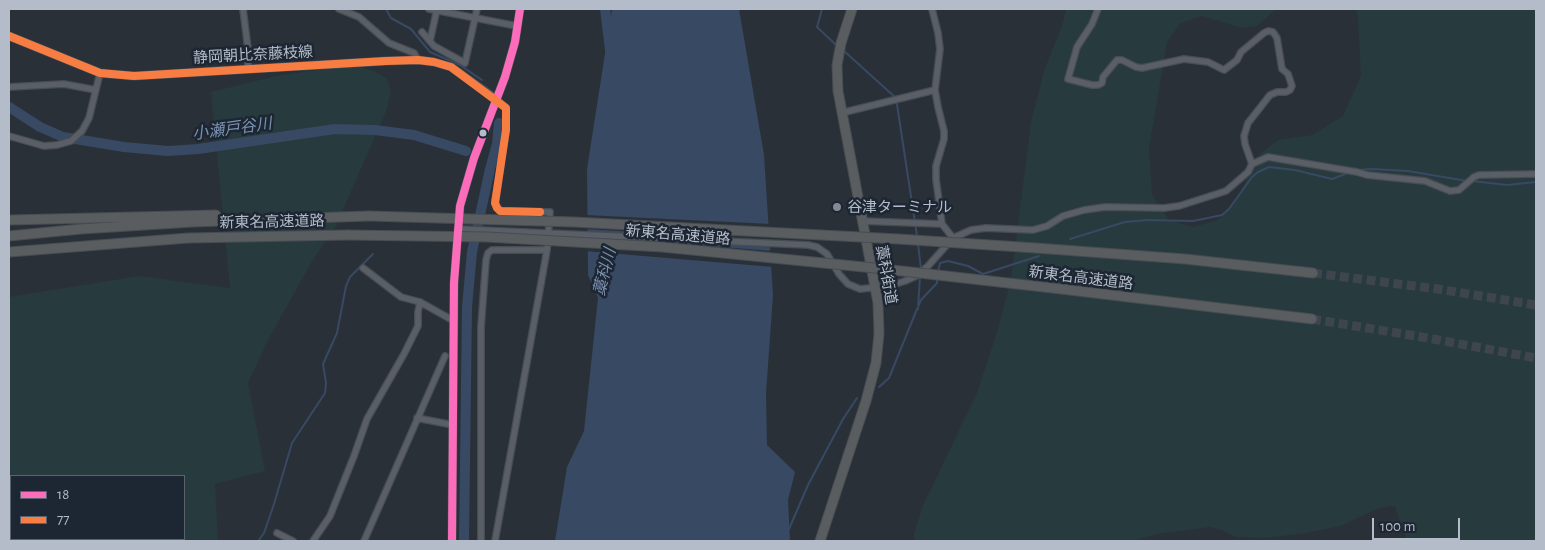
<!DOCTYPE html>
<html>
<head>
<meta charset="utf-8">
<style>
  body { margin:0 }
  #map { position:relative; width:1545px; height:550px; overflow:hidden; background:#2a3038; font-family:"Alegreya Sans",sans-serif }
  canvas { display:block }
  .frame { position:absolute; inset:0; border:10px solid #b4bcc9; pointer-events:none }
  .legend { position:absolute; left:10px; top:475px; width:175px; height:65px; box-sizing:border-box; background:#1d2633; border:1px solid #59626f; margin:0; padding:6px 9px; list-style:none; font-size:15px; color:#b4bcc9 }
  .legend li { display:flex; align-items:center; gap:10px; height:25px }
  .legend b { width:25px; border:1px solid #59626f }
  .scale { position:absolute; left:1372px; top:518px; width:88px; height:22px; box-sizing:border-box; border:2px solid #b4bcc9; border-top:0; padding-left:6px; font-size:15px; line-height:18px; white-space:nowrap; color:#b4bcc9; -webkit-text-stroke:4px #1d2633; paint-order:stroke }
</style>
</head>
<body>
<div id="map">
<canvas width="1545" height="550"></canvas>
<div class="frame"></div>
<ul class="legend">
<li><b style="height:6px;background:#fb6dba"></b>18</li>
<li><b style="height:6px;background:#f77d43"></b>77</li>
</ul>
<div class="scale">100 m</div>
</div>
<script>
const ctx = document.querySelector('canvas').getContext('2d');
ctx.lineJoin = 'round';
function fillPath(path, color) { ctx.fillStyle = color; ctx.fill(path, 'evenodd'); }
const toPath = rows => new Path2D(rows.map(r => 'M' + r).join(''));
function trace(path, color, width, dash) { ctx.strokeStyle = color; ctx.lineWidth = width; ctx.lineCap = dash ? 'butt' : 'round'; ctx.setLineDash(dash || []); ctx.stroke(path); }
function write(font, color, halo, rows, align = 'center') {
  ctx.font = font + ' "Alegreya Sans","Noto Sans JP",sans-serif'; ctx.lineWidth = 5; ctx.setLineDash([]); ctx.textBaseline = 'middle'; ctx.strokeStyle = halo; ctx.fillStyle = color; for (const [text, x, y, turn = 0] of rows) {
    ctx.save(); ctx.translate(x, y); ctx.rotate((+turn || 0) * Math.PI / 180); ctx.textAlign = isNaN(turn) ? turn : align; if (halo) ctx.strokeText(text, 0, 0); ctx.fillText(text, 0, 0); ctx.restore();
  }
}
const green = toPath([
  [1066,9,1276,9,1257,26,1242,28,1202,16,1181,23,1167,42,1149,148,1152,195,1169,220,1193,227,1218,220,1239,194,1261,153,1278,140,1312,135,1343,116,1361,76,1358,18,1356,9,1536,9,1536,541,1407,541,1395,507,1390,506,1377,509,1340,526,1306,533,1265,538,1236,537,1222,530,1210,527,1163,533,1130,541,915,541,914,534,922,508,977,393,998,329,1011,279,1031,122,1045,68,1063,23],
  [342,66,357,66,374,71,386,78,391,90,387,109,336,226,314,258,270,336,248,383,265,471,215,484,218,541,59,541,50,539,184,539,184,476,11,476,11,533,9,532,9,297,139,276,230,288,211,92,276,76]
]);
const water = toPath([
  [612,9,739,9,764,155,773,295,766,393,767,445,795,472,788,500,790,541,555,541,567,467,584,431,598,298,588,275,587,169]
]);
const pier = toPath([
  [585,215,771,224,772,240,585,229],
  [585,236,772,251,773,267,585,251]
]);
const stream = toPath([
  [386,9,391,18,411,29,430,52,460,65,482,80],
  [822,9,817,27,836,45],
  [844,51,896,98,917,236],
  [1358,170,1372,169,1408,171,1467,181],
  [1472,181,1507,185,1536,182],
  [1070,239,1125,222,1147,220,1193,221,1222,215,1229,209,1252,177,1258,172,1269,167,1295,170,1332,179,1348,173],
  [918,244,921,269],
  [938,272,940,263,948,261,968,266,983,274,1039,256],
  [919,305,921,300,937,283,937,279],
  [918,309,920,276],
  [879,387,889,378,917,309],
  [789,529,808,485,843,419,857,398],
  [258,541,264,533,274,504,292,443,325,393,326,383,323,364,337,333,346,286,350,277,373,254]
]);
const river = toPath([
  [605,9,610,50],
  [9,107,40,127,63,137,124,147,168,151,198,149,335,129,375,130,414,135,466,151],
  [464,541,467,307,472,252,490,169,497,144,499,123]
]);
const highwayTunnel = toPath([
  [1313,273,1438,289,1536,305],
  [1312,319,1428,338,1536,358]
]);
const minor = toPath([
  [243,9,248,49,248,69],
  [339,9,359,17,389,43,414,53,418,60],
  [429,9,517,26],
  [1098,9,1092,24,1077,47,1068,79,1092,85,1098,85,1102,83,1103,77,1117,60,1122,60,1136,67,1142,68,1184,59,1208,62,1224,70,1237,60,1241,52,1264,33,1268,31,1273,32,1277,38,1282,69,1288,74,1292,86,1290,90,1286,92,1277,92,1270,95,1248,123,1244,136,1245,144,1252,164],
  [422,32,434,46,465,63,477,9],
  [430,41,437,9],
  [9,87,64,84,96,90],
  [496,99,506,108,506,130,495,203,500,211,550,212,547,250],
  [841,113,935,90],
  [9,136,44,146,57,145,71,141,82,131,89,118,100,73],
  [861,221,942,224],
  [458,229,808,245,817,247,827,254,839,274,848,284,860,289,889,286,905,281,916,276,928,266,953,238,942,224,936,179,936,166,944,139,944,131,938,107,935,90,940,49,938,33,932,9],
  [953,238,971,230,986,228,1033,230,1047,226,1063,216,1084,210,1105,207,1164,208,1179,206,1226,191,1248,172,1252,164,1268,157,1357,172,1367,175,1425,181,1450,191,1459,190,1474,177,1479,175,1536,174],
  [363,268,401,297,420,302,454,321],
  [417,418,453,425],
  [277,533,293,541],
  [313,541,330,516,354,456,367,419,404,354,418,326,418,312,420,302],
  [364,541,445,356],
  [481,541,481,327,486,260,488,253,492,250,547,250,495,541]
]);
const major = toPath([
  [9,36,100,73,134,76,386,61,418,60,434,62,451,67,496,99],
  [452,541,454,283,460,206,474,158,505,77,515,42,520,9]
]);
const highway = toPath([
  [9,220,216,215],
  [9,236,81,229,192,222,369,216],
  [1036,248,1185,259,1313,273],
  [9,252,188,238,348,235],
  [1061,289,1312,319],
  [820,541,866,401,876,363,879,334,878,303,838,91,837,65,841,43,852,9]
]);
const highwayBridge = toPath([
  [369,216,574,222,898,239,1036,248],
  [348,235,487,237,662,247,884,269,1061,289]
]);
const bus1 = toPath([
  [452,541,454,283,460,206,474,158,505,77,515,42,520,9]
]);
const bus2 = toPath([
  [9,36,100,73,134,76,386,61,418,60,434,62,451,67,506,108,506,130,495,203,497,208,500,211,540,212]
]);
const markers = [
  [483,133,4.5,"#b4bcc9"],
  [837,207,5,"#848b96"]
];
const streetNames = [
  ["静岡朝比奈藤枝線",253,55,-3],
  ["新東名高速道路",272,222,-1],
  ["新東名高速道路",678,235,5],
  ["藁科街道",886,275,80],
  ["新東名高速道路",1081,278,7]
];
const poiNames = [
  ["谷津ターミナル",847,207]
];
const waterNames = [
  ["小瀬戸谷川",232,129,-8],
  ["藁科川",605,272,-76]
];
fillPath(green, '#273a3e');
fillPath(water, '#384963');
fillPath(pier, '#2a3038');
trace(stream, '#384963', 2);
trace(river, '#384963', 10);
trace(highwayTunnel, '#3f454e', 9, [9, 4.5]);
trace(minor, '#484c53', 8);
trace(major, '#484c55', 9);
trace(highway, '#474c53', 11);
trace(minor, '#5a5e66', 5.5);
trace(major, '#5c6168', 7);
trace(highway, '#5a5d60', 9);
trace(highwayBridge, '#474c53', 11, []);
trace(highwayBridge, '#5a5d60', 9);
trace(bus1, '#fb6dba', 8);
trace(bus2, '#f77d43', 8);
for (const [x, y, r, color] of markers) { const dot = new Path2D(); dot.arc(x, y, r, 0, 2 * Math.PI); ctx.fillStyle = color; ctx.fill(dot); trace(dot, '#1d2633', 2); }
write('15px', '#b4bcc9', '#1d2633', streetNames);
write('15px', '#b4bcc9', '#1d2633', poiNames, 'left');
write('italic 16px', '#7c92b1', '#1d2633', waterNames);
</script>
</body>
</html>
